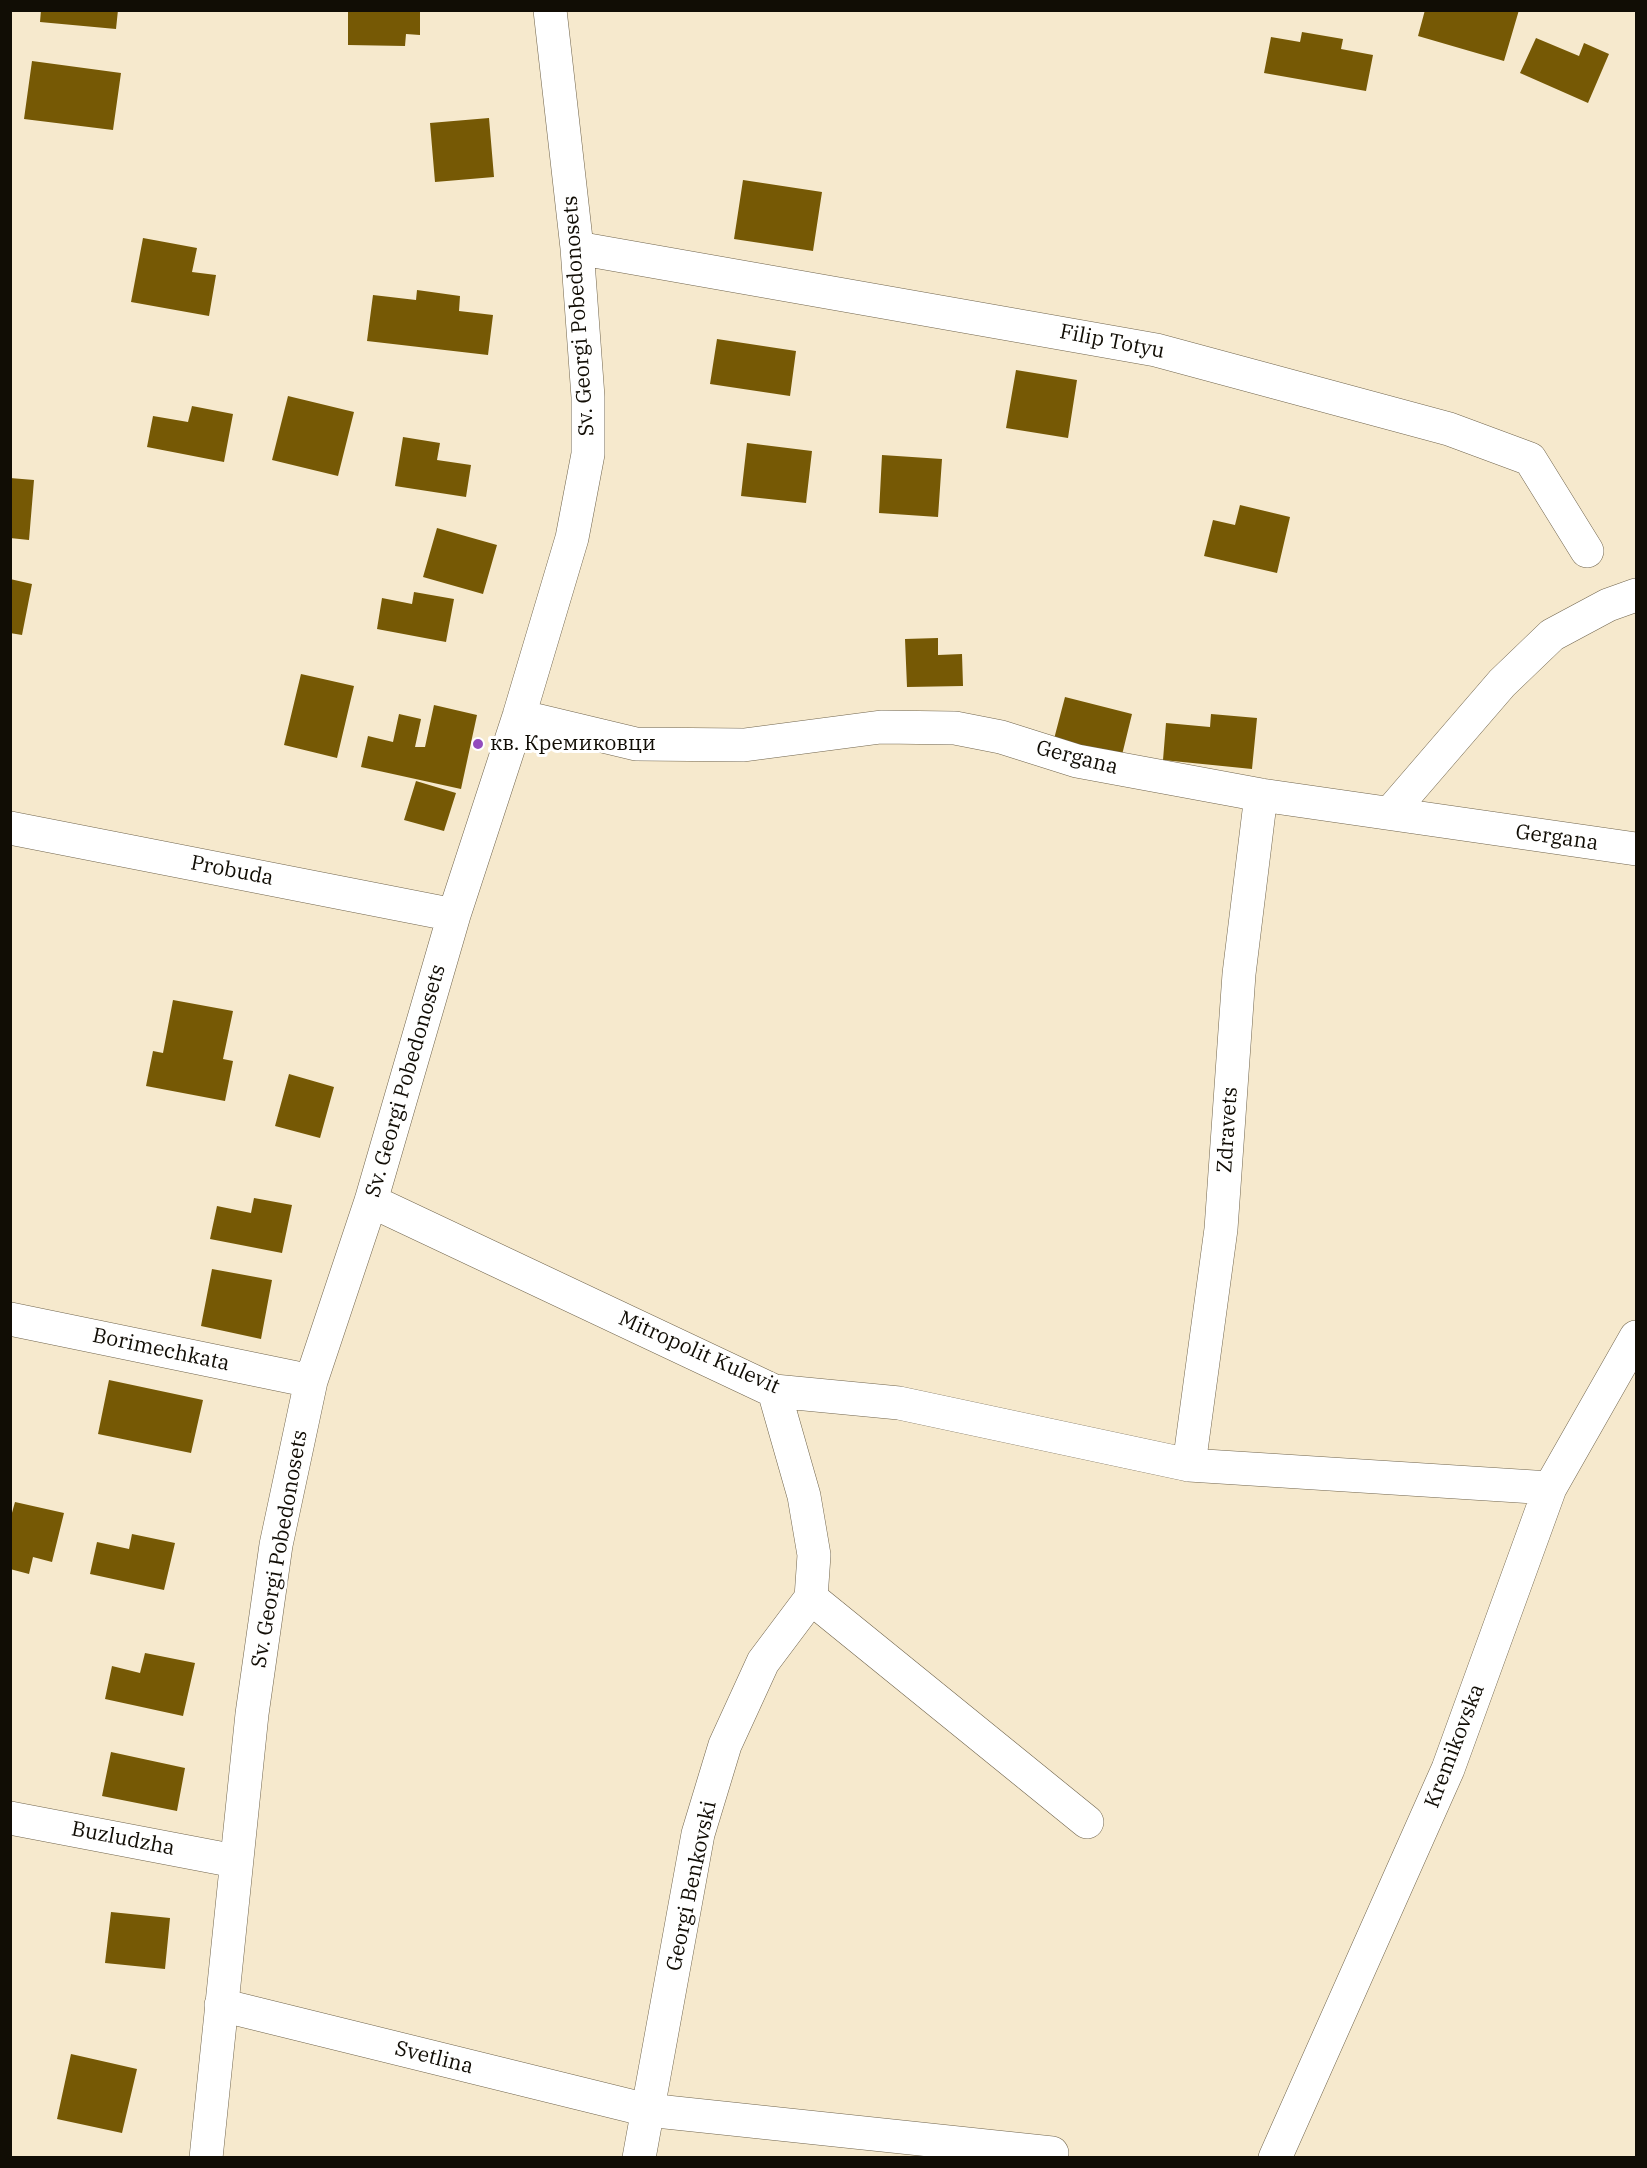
<!DOCTYPE html>
<html>
<head>
<meta charset="utf-8">
<style>
  body { margin:0 }
  #map { position:relative; width:1647px; height:2168px; overflow:hidden; background:#f6e9cd; font-family:"IBM Plex Serif",serif }
  canvas { display:block }
  .frame { position:absolute; inset:0; border:12px solid #110d05; pointer-events:none }
</style>
</head>
<body>
<div id="map">
<canvas width="1647" height="2168"></canvas>
<div class="frame"></div>
</div>
<script>
const ctx = document.querySelector('canvas').getContext('2d');
ctx.lineJoin = 'round';
function fillPath(path, color) { ctx.fillStyle = color; ctx.fill(path, 'evenodd'); }
const toPath = rows => new Path2D(rows.map(r => 'M' + r).join(''));
function trace(path, color, width, dash) { ctx.strokeStyle = color; ctx.lineWidth = width; ctx.lineCap = dash ? 'butt' : 'round'; ctx.setLineDash(dash || []); ctx.stroke(path); }
function write(font, color, halo, rows, align = 'center') {
  ctx.font = font + ' "IBM Plex Serif",serif'; ctx.lineWidth = 6; ctx.setLineDash([]); ctx.textBaseline = 'middle'; ctx.strokeStyle = halo; ctx.fillStyle = color; for (const [text, x, y, turn = 0] of rows) {
    ctx.save(); ctx.translate(x, y); ctx.rotate((+turn || 0) * Math.PI / 180); ctx.textAlign = isNaN(turn) ? turn : align; if (halo) ctx.strokeText(text, 0, 0); ctx.fillText(text, 0, 0); ctx.restore();
  }
}
const building = toPath([
  [41,10,118,10,116,29,40,22],
  [348,10,420,10,420,35,406,34,405,46,348,45],
  [1425,10,1519,10,1504,61,1418,36],
  [1302,32,1343,39,1341,49,1373,55,1366,91,1264,73,1271,37,1300,42],
  [1536,38,1579,56,1584,43,1609,54,1588,103,1520,73],
  [32,61,121,73,113,130,24,119],
  [489,118,494,177,435,182,430,123],
  [743,180,822,192,813,251,734,239],
  [143,238,197,248,192,272,216,275,209,316,131,302],
  [417,290,460,296,459,311,493,315,488,355,367,341,373,295,416,300],
  [717,339,796,351,790,396,710,384],
  [1016,370,1077,380,1068,438,1006,428],
  [288,396,354,412,338,476,272,460],
  [192,406,233,414,224,462,147,447,153,416,188,422],
  [403,437,440,443,437,460,471,465,466,497,395,486],
  [747,443,812,451,806,503,741,496],
  [882,455,942,459,938,517,879,513],
  [10,478,34,480,29,540,10,538],
  [1240,505,1290,517,1277,573,1204,556,1213,520,1235,525],
  [437,528,497,545,483,594,423,577],
  [10,579,32,584,22,635,10,633],
  [414,592,454,599,446,642,377,629,382,598,412,604],
  [938,638,938,655,962,654,963,686,907,687,905,639],
  [301,674,354,686,337,758,284,745],
  [1065,697,1132,714,1122,755,1054,739],
  [434,705,477,715,461,789,361,767,368,736,393,742,399,714,421,719,415,747,425,747],
  [1211,714,1257,718,1252,769,1163,760,1166,723,1210,727],
  [416,781,456,793,444,831,404,820],
  [173,1000,233,1011,223,1059,233,1061,225,1101,146,1086,153,1051,163,1053],
  [289,1074,334,1087,320,1138,275,1126],
  [254,1198,292,1205,282,1253,210,1239,217,1206,251,1213],
  [212,1269,272,1280,261,1339,201,1326],
  [109,1380,203,1400,191,1453,98,1434],
  [15,1502,64,1513,52,1562,33,1557,29,1574,10,1569,10,1520],
  [132,1534,175,1543,164,1590,90,1574,97,1542,129,1549],
  [145,1653,195,1663,183,1716,105,1699,112,1666,140,1673],
  [111,1752,185,1768,177,1811,102,1796],
  [111,1912,170,1918,165,1969,105,1963],
  [71,2054,137,2069,122,2133,57,2119]
]);
const minor = toPath([
  [577,248,1156,350,1449,429,1530,459,1587,551],
  [519,716,636,744,744,745,881,727,955,728,1001,737,1077,761,1261,795,1636,849],
  [1390,813,1502,683,1552,635,1608,605,1636,595],
  [10,828,454,915],
  [371,1201,774,1391,899,1403,1189,1465,1550,1488],
  [10,1319,311,1381],
  [1189,1465,1221,1229,1239,974,1261,795],
  [811,1598,1087,1822],
  [10,1818,235,1861],
  [221,2005,647,2110,1052,2153],
  [206,2158,252,1714,276,1545,311,1381,371,1201,454,915,519,716,572,538,588,454,588,397,577,248,550,10],
  [639,2158,698,1834,725,1745,763,1662,811,1598,814,1555,804,1496,774,1391],
  [1275,2158,1448,1769,1550,1488,1636,1337]
]);
const markers = [
  [478,744,6,"#934bbd"]
];
const streetNames = [
  ["Sv. Georgi Pobedonosets",579,316,-94],
  ["Filip Totyu",1112,342,11],
  ["Gergana",1077,758,14],
  ["Gergana",1557,838,8],
  ["Probuda",232,871,11],
  ["Sv. Georgi Pobedonosets",406,1081,-74],
  ["Zdravets",1228,1130,-86],
  ["Borimechkata",161,1350,12],
  ["Mitropolit Kulevit",699,1353,24],
  ["Sv. Georgi Pobedonosets",280,1549,-80],
  ["Kremikovska",1455,1746,-69],
  ["Buzludzha",123,1839,11],
  ["Georgi Benkovski",692,1886,-78],
  ["Svetlina",434,2058,14]
];
const poiNames = [
  ["кв. Кремиковци",490,744]
];
fillPath(building, '#765905');
trace(minor, '#71654d', 34);
trace(minor, '#fff', 33);
for (const [x, y, r, color] of markers) { const dot = new Path2D(); dot.arc(x, y, r, 0, 2 * Math.PI); ctx.fillStyle = color; ctx.fill(dot); trace(dot, '#fff', 2); }
write('21px', '#110d05', '#fff', streetNames);
write('21px', '#110d05', '#fff', poiNames, 'left');
</script>
</body>
</html>
